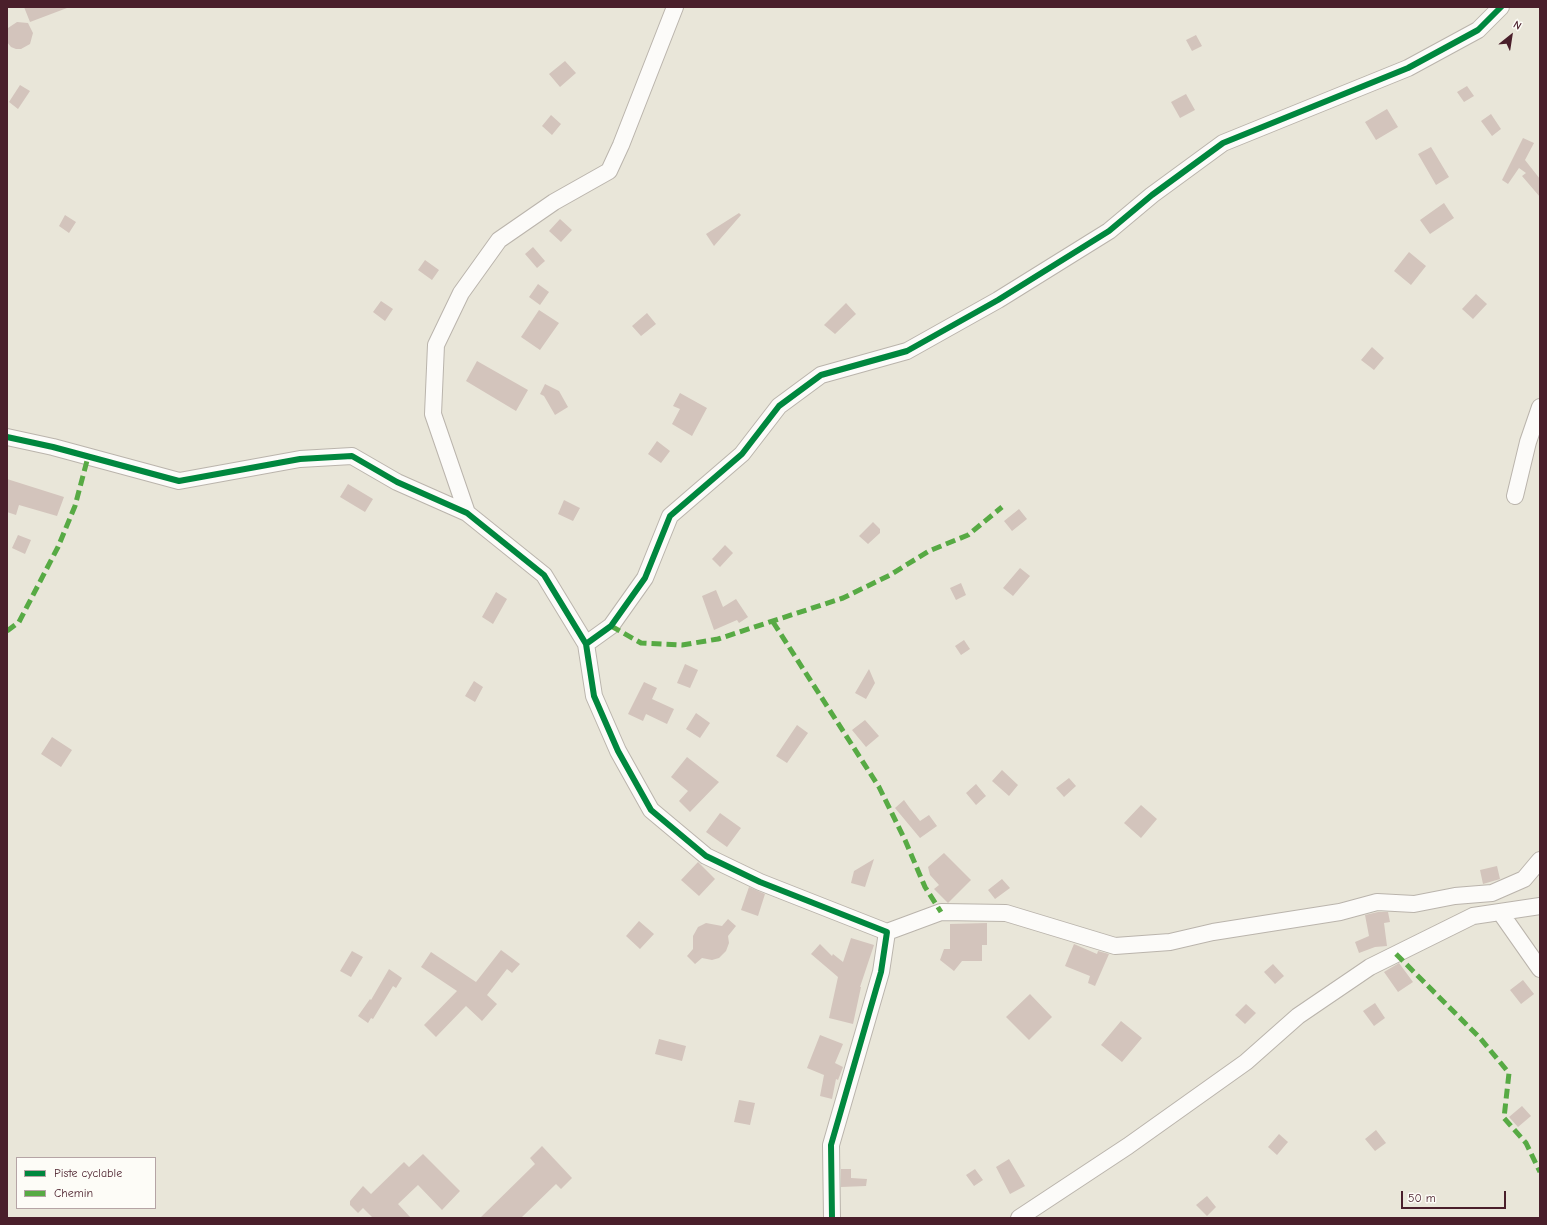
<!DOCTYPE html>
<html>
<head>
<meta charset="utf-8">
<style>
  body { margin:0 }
  #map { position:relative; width:1547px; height:1225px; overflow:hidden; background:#e9e6d9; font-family:"Comic Neue",sans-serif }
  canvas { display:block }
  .frame { position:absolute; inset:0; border:8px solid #4a1f2b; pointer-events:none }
  .legend { position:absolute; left:16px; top:1157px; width:140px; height:52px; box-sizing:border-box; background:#fdfcf7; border:1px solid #b5a4a5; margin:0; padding:5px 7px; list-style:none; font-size:12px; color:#4a1f2b }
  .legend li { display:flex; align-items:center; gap:8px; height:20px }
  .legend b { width:20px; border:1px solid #b5a4a5 }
  .north { position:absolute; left:1491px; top:16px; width:40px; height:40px; -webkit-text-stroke:3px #fdfcf7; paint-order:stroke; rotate:30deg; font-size:11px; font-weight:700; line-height:16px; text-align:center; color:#4a1f2b }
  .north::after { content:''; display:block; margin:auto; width:14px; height:18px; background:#4a1f2b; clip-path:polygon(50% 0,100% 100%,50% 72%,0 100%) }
  .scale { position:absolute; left:1401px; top:1191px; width:105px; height:18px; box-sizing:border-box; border:2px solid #4a1f2b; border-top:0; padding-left:5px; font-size:12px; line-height:14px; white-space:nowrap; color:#4a1f2b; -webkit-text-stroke:3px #fdfcf7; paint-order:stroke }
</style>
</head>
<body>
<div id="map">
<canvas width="1547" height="1225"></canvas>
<div class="frame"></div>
<ul class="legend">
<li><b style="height:5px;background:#00873e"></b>Piste cyclable</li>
<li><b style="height:5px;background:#57aa44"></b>Chemin</li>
</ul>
<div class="north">N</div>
<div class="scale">50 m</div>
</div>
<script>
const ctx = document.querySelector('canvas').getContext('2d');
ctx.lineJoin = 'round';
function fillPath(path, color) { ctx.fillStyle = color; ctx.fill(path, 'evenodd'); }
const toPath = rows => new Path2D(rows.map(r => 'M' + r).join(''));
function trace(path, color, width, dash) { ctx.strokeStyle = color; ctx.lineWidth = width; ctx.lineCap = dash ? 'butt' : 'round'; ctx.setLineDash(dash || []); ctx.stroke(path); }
const building = toPath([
  [24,7,67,7,67,8,30,22],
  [17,22,28,23,33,33,30,44,21,49,16,49,11,47,7,42,8,28],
  [1196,35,1202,46,1192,51,1186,40],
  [565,61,576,73,560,87,549,74],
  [20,85,30,91,18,109,9,102],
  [1467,86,1474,96,1464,102,1457,92],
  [1186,94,1195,110,1180,118,1171,102],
  [1387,109,1398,127,1376,140,1365,122],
  [1491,114,1501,129,1492,136,1481,121],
  [551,115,561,124,552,135,542,126],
  [1523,138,1534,143,1525,160,1540,179,1540,197,1522,176,1526,173,1519,168,1508,184,1502,180],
  [1431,147,1449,177,1436,185,1418,154],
  [1444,203,1454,218,1430,234,1420,220],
  [739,213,741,215,714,246,706,234],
  [65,215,76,222,69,233,59,226],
  [560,219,572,230,561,242,549,231],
  [533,247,545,261,537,268,525,254],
  [1409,252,1426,266,1411,285,1394,271],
  [425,260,439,270,432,280,418,270],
  [538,284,549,292,540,305,529,297],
  [1476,294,1487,304,1473,319,1462,309],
  [381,301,393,309,385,321,373,312],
  [846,303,856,314,835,334,824,325],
  [539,310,559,323,540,350,521,337],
  [647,313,656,324,641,336,632,326],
  [1372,347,1384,358,1374,370,1361,360],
  [477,361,528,390,516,411,466,381],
  [545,384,559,391,568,407,555,415,544,396,540,394],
  [680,393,707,408,692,436,672,424,680,409,673,406],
  [657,441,670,451,661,463,648,454],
  [7,479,64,497,57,516,19,505,16,515,7,512],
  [348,484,373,499,365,512,340,497],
  [564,500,580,508,573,521,558,514],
  [1019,509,1027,519,1012,531,1004,521],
  [873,522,880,529,880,533,868,544,859,536],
  [18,535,31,540,25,554,12,548],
  [725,545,733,553,720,567,712,559],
  [1020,568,1030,576,1013,596,1003,588],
  [961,583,966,595,956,600,950,588],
  [716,590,723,607,736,599,748,617,739,623,737,620,714,630,702,596],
  [496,592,507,599,493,624,482,617],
  [964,640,970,649,961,655,955,646],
  [685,664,698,670,690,688,677,683],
  [869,669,875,683,866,699,855,693],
  [474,681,483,687,475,702,465,696],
  [644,682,657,688,652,699,674,709,667,724,646,714,643,721,628,714],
  [696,713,710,723,700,738,686,729],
  [865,720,879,736,866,747,852,730],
  [797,725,808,733,787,763,776,756],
  [52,737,72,750,61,767,41,754],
  [687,757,719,782,690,812,679,801,688,791,671,777],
  [1002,770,1018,785,1009,796,992,781],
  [1069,778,1076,786,1064,797,1056,788],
  [976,784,986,796,976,805,966,793],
  [904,800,909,807,920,821,929,815,937,826,920,838,895,808],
  [1141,805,1157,819,1141,838,1124,823],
  [720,813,741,828,727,847,706,832],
  [944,853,971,880,948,903,934,889,939,885,930,875,928,867],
  [874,859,865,887,851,883,854,871],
  [698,862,715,879,699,896,681,880],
  [1497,866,1500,879,1483,884,1480,870],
  [1002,879,1010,888,995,899,988,890],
  [749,887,765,894,758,916,741,910],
  [1378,912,1388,912,1390,922,1384,923,1387,946,1375,947,1359,953,1355,942,1369,936,1365,915],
  [728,919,736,926,728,936,729,943,726,951,719,958,712,960,702,958,695,964,687,956,693,949,693,936,698,927,706,923,722,926],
  [639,921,654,934,640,949,626,936],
  [987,923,987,945,982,945,982,961,962,961,954,971,940,960,944,949,950,949,950,924],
  [851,938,874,945,860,987,861,987,853,1024,829,1018,838,977,811,954,820,944,832,956,833,954,843,962],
  [1074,944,1097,954,1098,951,1109,954,1095,986,1088,983,1090,976,1065,966],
  [501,950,520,964,512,973,507,969,487,995,497,1004,482,1021,466,1006,436,1037,424,1025,457,991,421,967,431,952,476,982],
  [352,951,363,957,351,977,340,971],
  [1399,963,1413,982,1398,992,1384,972],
  [1273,964,1284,976,1275,984,1264,972],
  [389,969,402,978,396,988,393,986,373,1019,371,1018,368,1023,358,1016,370,999,371,1000],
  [1523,980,1534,994,1521,1004,1510,990],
  [1030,994,1052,1017,1029,1040,1006,1017],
  [1375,1003,1385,1018,1374,1026,1363,1011],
  [1246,1004,1256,1013,1245,1024,1235,1015],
  [1121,1021,1142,1038,1122,1062,1101,1045],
  [820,1035,843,1044,835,1063,843,1067,838,1080,836,1079,832,1099,820,1096,824,1075,807,1068],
  [659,1039,686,1046,682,1061,655,1054],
  [739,1100,755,1103,750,1125,734,1122],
  [1522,1106,1531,1116,1518,1127,1509,1117],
  [1376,1130,1386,1143,1375,1151,1365,1139],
  [1279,1134,1288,1142,1277,1155,1268,1147],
  [542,1146,572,1178,561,1189,556,1184,521,1218,480,1218,535,1164,530,1158],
  [423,1154,460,1191,442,1210,418,1185,398,1204,411,1218,373,1218,363,1208,358,1213,350,1205,350,1201,363,1186,371,1194,404,1162,409,1167],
  [1009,1159,1025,1186,1010,1194,996,1167],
  [841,1169,851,1169,851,1178,867,1179,866,1186,841,1187],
  [975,1169,983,1180,974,1186,966,1175],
  [1207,1196,1216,1207,1207,1216,1196,1205]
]);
const minor = toPath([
  [7,437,53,447,179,481,300,459,352,456,397,482,467,513,544,575,586,644,594,696,618,751,651,810,706,856,760,882,887,932,881,972,831,1145,832,1218],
  [1515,496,1528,442,1540,407],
  [467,513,433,414,436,345,461,293,499,240,554,202,609,171,621,145,675,7],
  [586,644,611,626,645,578,670,516,742,454,779,406,821,375,907,351,998,300,1109,231,1152,195,1223,143,1408,68,1478,30,1501,7],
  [1500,912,1540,969],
  [887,932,941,912,1006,913,1115,946,1170,942,1213,932,1340,912,1377,902,1414,904,1455,896,1492,893,1524,879,1540,860],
  [1019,1218,1128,1146,1246,1062,1298,1016,1370,967,1473,916,1540,906]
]);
const quiet = toPath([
  [773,622,879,787,905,840,925,887,941,912],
  [611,626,641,643,682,645,718,639,843,598,890,575,929,551,968,535,1002,507],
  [7,631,19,622,58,547,75,506,88,457],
  [1396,954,1480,1038,1509,1073,1504,1118,1526,1143,1540,1172]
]);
const cycleway = toPath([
  [7,437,53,447,179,481,300,459,352,456,397,482,467,513,544,575,586,644,594,696,618,751,651,810,706,856,760,882,887,932,881,972,831,1145,832,1218],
  [586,644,611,626,645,578,670,516,742,454,779,406,821,375,907,351,998,300,1109,231,1152,195,1223,143,1408,68,1478,30,1501,7]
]);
fillPath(building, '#d3c4bc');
trace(minor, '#bab4ac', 18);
trace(minor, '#fcfbf9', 16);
trace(quiet, '#57aa44', 5, [10, 5]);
trace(cycleway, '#00873e', 6);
</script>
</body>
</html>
